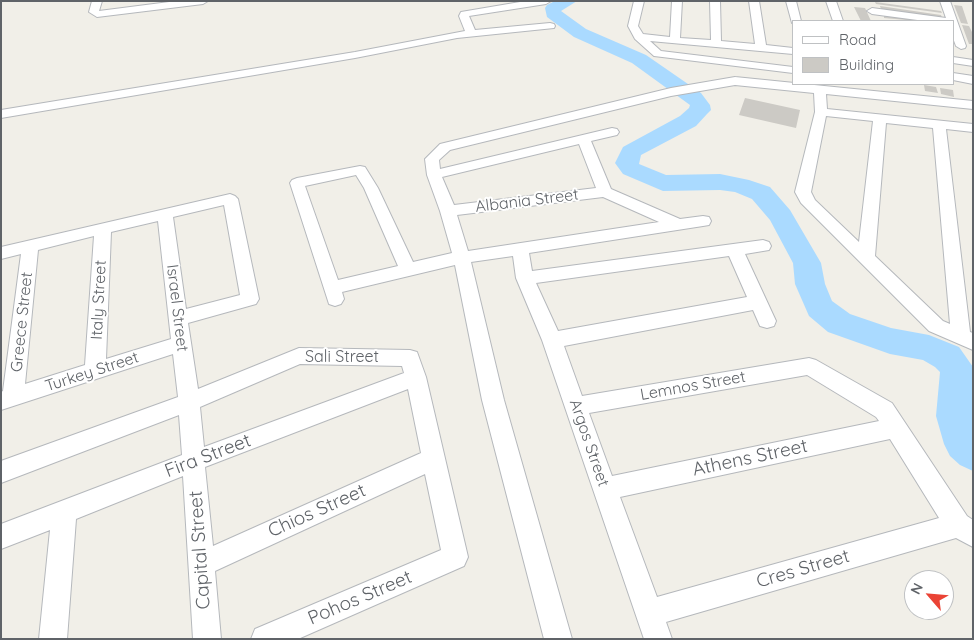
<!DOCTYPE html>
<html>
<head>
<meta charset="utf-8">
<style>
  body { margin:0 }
  #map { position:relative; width:974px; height:640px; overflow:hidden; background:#f1efe8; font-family:Quicksand,sans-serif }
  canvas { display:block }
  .frame { position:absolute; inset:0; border:2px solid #5f6368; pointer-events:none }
  .legend { position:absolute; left:792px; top:20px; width:162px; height:65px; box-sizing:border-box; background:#fff; border:1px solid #bfc1c3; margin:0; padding:6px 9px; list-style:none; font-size:15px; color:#5f6368 }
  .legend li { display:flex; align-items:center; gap:10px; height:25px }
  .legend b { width:25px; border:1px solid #bfc1c3 }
  .north { position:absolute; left:904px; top:570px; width:50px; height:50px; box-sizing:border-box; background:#fff; border:1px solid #bfc1c3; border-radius:50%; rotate:297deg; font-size:14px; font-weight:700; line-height:20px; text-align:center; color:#5f6368 }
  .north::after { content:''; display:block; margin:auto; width:18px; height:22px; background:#ea4335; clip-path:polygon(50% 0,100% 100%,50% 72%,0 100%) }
</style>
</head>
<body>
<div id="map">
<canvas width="974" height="640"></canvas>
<div class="frame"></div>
<ul class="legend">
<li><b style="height:6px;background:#fff"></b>Road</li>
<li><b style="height:14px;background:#cccac5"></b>Building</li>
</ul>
<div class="north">N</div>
</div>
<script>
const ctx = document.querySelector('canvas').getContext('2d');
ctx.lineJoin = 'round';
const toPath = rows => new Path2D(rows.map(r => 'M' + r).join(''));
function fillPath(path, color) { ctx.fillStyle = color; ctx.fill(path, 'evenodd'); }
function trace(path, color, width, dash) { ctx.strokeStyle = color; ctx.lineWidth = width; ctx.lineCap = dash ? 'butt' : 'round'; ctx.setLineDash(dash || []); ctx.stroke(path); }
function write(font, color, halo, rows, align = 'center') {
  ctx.font = font + ' Quicksand,sans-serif'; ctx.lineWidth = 4; ctx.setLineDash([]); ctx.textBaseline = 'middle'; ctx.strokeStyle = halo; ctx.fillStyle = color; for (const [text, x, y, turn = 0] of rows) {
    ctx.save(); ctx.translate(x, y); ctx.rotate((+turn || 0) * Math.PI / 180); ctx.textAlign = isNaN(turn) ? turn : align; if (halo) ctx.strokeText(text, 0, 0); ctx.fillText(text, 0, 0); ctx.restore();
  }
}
const river = toPath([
  [555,1,577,1,561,11,586,29,646,55,701,93,710,105,711,110,707,114,696,126,641,155,639,164,666,175,720,174,749,180,770,187,790,210,821,263,825,284,832,301,850,314,891,328,929,335,959,347,973,367,973,471,960,465,950,456,944,444,936,416,940,372,935,367,923,360,890,354,828,332,809,316,795,284,793,263,770,220,752,199,735,192,720,190,663,191,623,174,615,163,623,147,680,116,689,108,690,105,632,63,574,37,547,17,545,8,547,5,555,1]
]);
const building = toPath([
  [875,2,941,11,942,13,876,4],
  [954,5,962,6,968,24,961,23],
  [880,6,941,15,942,18,881,9],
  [854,7,865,8,871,21,861,21],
  [884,15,917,20,917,21,884,18],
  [962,25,969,26,973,34,973,44,969,44],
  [924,85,936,87,938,93,925,91],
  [940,88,953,90,954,97,941,94],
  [745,98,800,110,796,128,739,115]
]);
const minor = toPath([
  [92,1,102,1,99,11,177,1,208,1,203,4,97,17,89,12,92,1],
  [526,1,551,1,546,4,469,16,475,30,550,23,554,24,555,26,554,28,457,38,355,58,1,118,1,110,355,52,465,31,459,16,461,12,526,1],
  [634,1,644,1,638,26,643,34,670,37,672,1,682,1,680,38,711,40,710,1,720,1,721,41,755,44,749,1,759,1,766,45,793,48,793,54,650,41,661,51,793,67,793,73,654,56,635,39,628,26,634,1],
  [786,1,796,1,801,21,793,21,792,23,786,1],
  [826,1,836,1,843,21,833,21,826,1],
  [940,1,950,1,966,46,965,48,961,49,956,46,953,38,953,21,925,21,872,14,867,11,872,8,946,18,940,1],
  [953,57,973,60,973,66,953,63,953,57],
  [953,73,973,76,973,84,953,80,953,73],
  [735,77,973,101,973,109,826,94,827,109,973,124,973,132,946,129,970,332,973,333,973,350,929,331,801,203,795,192,815,112,814,93,735,85,671,96,450,150,439,160,440,169,612,128,617,129,619,132,617,135,591,141,611,189,680,219,703,216,709,217,711,221,709,225,703,226,529,253,532,271,763,240,769,242,771,246,769,250,745,254,776,321,774,326,767,328,760,326,753,310,564,346,582,396,809,358,816,360,892,403,967,516,973,520,973,547,956,538,666,622,672,639,644,639,542,340,516,278,513,256,471,262,504,400,572,639,544,639,482,400,455,265,342,292,344,299,341,304,335,306,329,304,290,183,292,180,297,178,360,166,365,167,378,188,413,262,452,253,440,211,427,175,425,159,440,144,671,88,735,77],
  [826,116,873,121,859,242,815,200,811,192,826,116],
  [886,123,933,128,950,324,943,321,875,256,886,123],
  [579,144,596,188,454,205,442,177,579,144],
  [356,175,364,188,398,266,338,280,305,186,356,175],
  [603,197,659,222,468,251,457,215,603,197],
  [729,256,747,297,558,331,536,283,729,256],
  [807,375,876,417,879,421,612,476,589,413,807,375],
  [890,439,939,518,657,597,620,497,890,439],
  [230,194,235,196,238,199,259,299,256,304,188,323,198,389,299,348,410,350,417,352,426,377,468,557,464,566,298,639,251,639,255,629,441,550,425,474,215,571,221,639,193,639,183,476,76,519,67,639,39,639,50,530,1,549,1,524,182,455,179,415,1,483,1,461,178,397,173,354,1,410,1,392,3,391,21,254,1,259,1,247,230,194],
  [224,205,240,295,186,309,173,217,224,205],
  [158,221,171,339,106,359,111,232,158,221],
  [94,236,85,365,25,384,38,250,94,236],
  [300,364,402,366,404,373,204,447,200,407,300,364],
  [408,389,421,453,213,546,205,467,408,389]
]);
const streetNames = [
  ["Albania Street",527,201,-7],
  ["Italy Street",99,300,-87],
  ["Israel Street",177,308,83],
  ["Greece Street",22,322,-84],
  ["Sali Street",342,357],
  ["Turkey Street",92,372,-18],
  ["Lemnos Street",693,386,-10],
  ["Argos Street",589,443,71]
];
const nearStreetnames = [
  ["Fira Street",208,456,-21],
  ["Athens Street",750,458,-12],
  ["Chios Street",317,511,-24],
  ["Capital Street",200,550,-94],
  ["Cres Street",803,569,-16],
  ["Pohos Street",360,598,-23]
];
fillPath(river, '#aadaff');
fillPath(building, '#cccac5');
trace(minor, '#b5b8bc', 2);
fillPath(minor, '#fff');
write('16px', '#5f6368', '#fff', streetNames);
write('19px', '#5f6368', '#fff', nearStreetnames);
</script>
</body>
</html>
